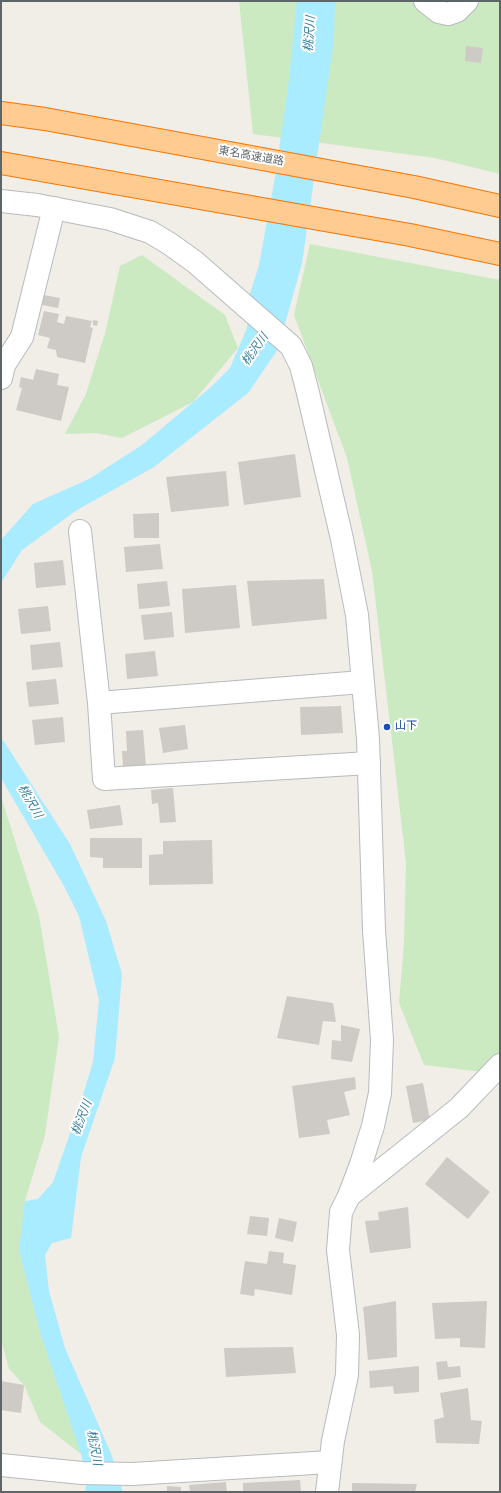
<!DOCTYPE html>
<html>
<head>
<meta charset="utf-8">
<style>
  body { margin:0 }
  #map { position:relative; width:501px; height:1493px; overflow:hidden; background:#f1ede7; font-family:Overpass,sans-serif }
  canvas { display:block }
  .frame { position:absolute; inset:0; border:2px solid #5e6568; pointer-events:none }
</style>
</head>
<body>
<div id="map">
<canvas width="501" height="1493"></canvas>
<div class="frame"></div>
</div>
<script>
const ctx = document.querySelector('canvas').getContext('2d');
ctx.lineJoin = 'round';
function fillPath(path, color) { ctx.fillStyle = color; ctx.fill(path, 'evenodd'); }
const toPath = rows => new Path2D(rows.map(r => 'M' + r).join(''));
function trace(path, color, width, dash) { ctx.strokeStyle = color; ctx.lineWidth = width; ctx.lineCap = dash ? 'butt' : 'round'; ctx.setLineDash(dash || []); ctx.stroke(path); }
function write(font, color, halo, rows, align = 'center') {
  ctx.font = font + ' Overpass,"Noto Sans JP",sans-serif'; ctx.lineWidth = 4; ctx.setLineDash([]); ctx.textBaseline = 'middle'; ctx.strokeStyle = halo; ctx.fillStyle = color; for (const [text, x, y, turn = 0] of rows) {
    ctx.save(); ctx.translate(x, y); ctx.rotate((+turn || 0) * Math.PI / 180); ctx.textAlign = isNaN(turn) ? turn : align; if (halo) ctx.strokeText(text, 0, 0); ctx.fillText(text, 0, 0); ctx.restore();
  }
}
const green = toPath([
  [239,1,500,1,500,174,435,158,253,134],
  [310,244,500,280,500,1074,424,1065,399,1003,404,944,406,863,389,715,372,571,347,458,294,315],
  [142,255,225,315,238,348,193,402,122,438,96,433,65,434,86,394,106,330,120,266],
  [1,797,39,916,59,1037,45,1135,25,1201,81,1454,40,1422,24,1385,9,1369,1,1340]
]);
const water = toPath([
  [297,1,335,1,334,39,302,263,278,349,248,393,154,467,77,510,22,550,1,583,1,540,33,504,89,479,142,445,211,387,230,368,247,328,249,297,259,265,275,177,288,88],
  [1,737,70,844,106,921,122,974,115,1058,81,1157,71,1238,52,1243,45,1255,49,1291,65,1348,112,1456,123,1492,85,1492,87,1481,81,1454,41,1335,19,1250,25,1201,38,1199,53,1182,79,1108,93,1062,99,1000,79,916,64,886,1,778]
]);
const building = toPath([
  [466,46,483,48,481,63,465,61],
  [44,295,60,298,58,308,42,305],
  [44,311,59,314,57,322,64,324,66,316,92,321,90,327,93,328,85,363,57,357,56,350,47,348,50,338,38,335],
  [93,320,98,321,97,326,93,325],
  [36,369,59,374,57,385,69,387,61,421,16,410,22,388,19,387,21,377,33,380],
  [295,454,301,497,244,505,238,462],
  [226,471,229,506,171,512,166,477],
  [159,513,159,538,134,538,133,514],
  [160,544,163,569,126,572,124,547],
  [63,560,66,585,36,588,34,563],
  [324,579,327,619,252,626,247,581],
  [167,581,170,606,139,609,137,584],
  [236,585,240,628,185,633,182,589],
  [48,606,51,631,21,634,18,609],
  [172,612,174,637,144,640,141,615],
  [60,642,63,667,32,670,30,645],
  [155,651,158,676,127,679,125,654],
  [56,679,59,704,29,707,26,682],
  [341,706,343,733,301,735,300,707],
  [63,717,65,742,35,745,32,720],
  [185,725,188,749,163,753,159,728],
  [143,730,146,766,123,767,122,751,127,751,126,731],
  [173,788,176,822,160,823,158,803,152,804,151,790],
  [120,805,123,825,90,829,87,810],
  [90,838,142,838,142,868,103,868,103,858,90,857],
  [212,840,213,884,149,885,149,855,163,854,163,841],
  [287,996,333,1003,336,1022,323,1021,319,1045,277,1038],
  [341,1025,360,1029,352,1062,331,1059,332,1040,341,1041],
  [355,1077,356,1089,344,1092,350,1115,327,1120,330,1134,299,1138,292,1086],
  [423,1083,430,1120,413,1123,406,1086],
  [447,1157,490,1192,468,1219,425,1184],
  [408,1207,411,1248,370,1253,365,1221,379,1220,378,1212],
  [250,1216,269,1218,267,1236,247,1234],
  [279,1218,297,1222,293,1242,275,1238],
  [269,1251,284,1253,283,1263,296,1265,292,1295,255,1289,254,1296,240,1294,245,1261,267,1264],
  [396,1301,397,1357,368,1360,363,1307],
  [487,1301,485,1348,460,1347,460,1338,435,1339,432,1303],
  [293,1347,296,1373,226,1377,224,1348],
  [447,1361,448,1367,460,1366,461,1377,438,1380,436,1362],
  [419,1366,419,1392,394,1394,393,1386,370,1388,369,1371],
  [1,1381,24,1385,21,1413,1,1410],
  [468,1388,471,1420,482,1421,479,1444,436,1443,434,1420,444,1417,440,1393],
  [300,1480,301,1492,243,1492,243,1483],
  [226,1482,227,1492,190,1492,189,1485],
  [352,1483,417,1484,415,1492,352,1492],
  [167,1486,181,1487,181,1492,167,1492]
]);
const minor = toPath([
  [425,1,439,12,448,14,457,11,467,1],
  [1,378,4,365,22,337,54,208],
  [80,531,99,703,104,779,369,763],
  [99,703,362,682],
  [349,1196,459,1108,500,1065],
  [1,1465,82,1473,132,1474,330,1462]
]);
const tertiary = toPath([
  [1,201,37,205,110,219,150,232,170,244,195,262,291,346,301,366,308,393,342,539,357,615,368,739,374,930,382,1040,380,1093,373,1126,361,1164,349,1196,341,1212,338,1250,348,1335,347,1375,333,1441,327,1492]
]);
const motorway = toPath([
  [1,113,45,119,414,187,500,206],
  [1,163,410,235,500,254]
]);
const markers = [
  [387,727,4,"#1a4fb4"]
];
const streetNames = [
  ["東名高速道路",251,157,10]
];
const transitNames = [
  ["山下",395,727]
];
const waterNames = [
  ["桃沢川",311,34,-86],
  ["桃沢川",256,350,-55],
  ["桃沢川",29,802,60],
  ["桃沢川",83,1118,-69],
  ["桃沢川",93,1448,79]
];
fillPath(green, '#cbeac2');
fillPath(water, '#a9ecff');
fillPath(building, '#cecac6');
trace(minor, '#b7bbbe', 24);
trace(tertiary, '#b7bbbe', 24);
trace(motorway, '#f87500', 24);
trace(minor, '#fff', 22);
trace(tertiary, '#fff', 22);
trace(motorway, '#ffcb90', 22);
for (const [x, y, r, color] of markers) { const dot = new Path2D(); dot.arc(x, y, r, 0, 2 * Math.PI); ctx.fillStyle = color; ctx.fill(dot); trace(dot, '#fff', 1.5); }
write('11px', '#5e6568', '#fff', streetNames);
write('11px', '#164399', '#fff', transitNames, 'left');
write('italic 12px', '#367e9c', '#fff', waterNames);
</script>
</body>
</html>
